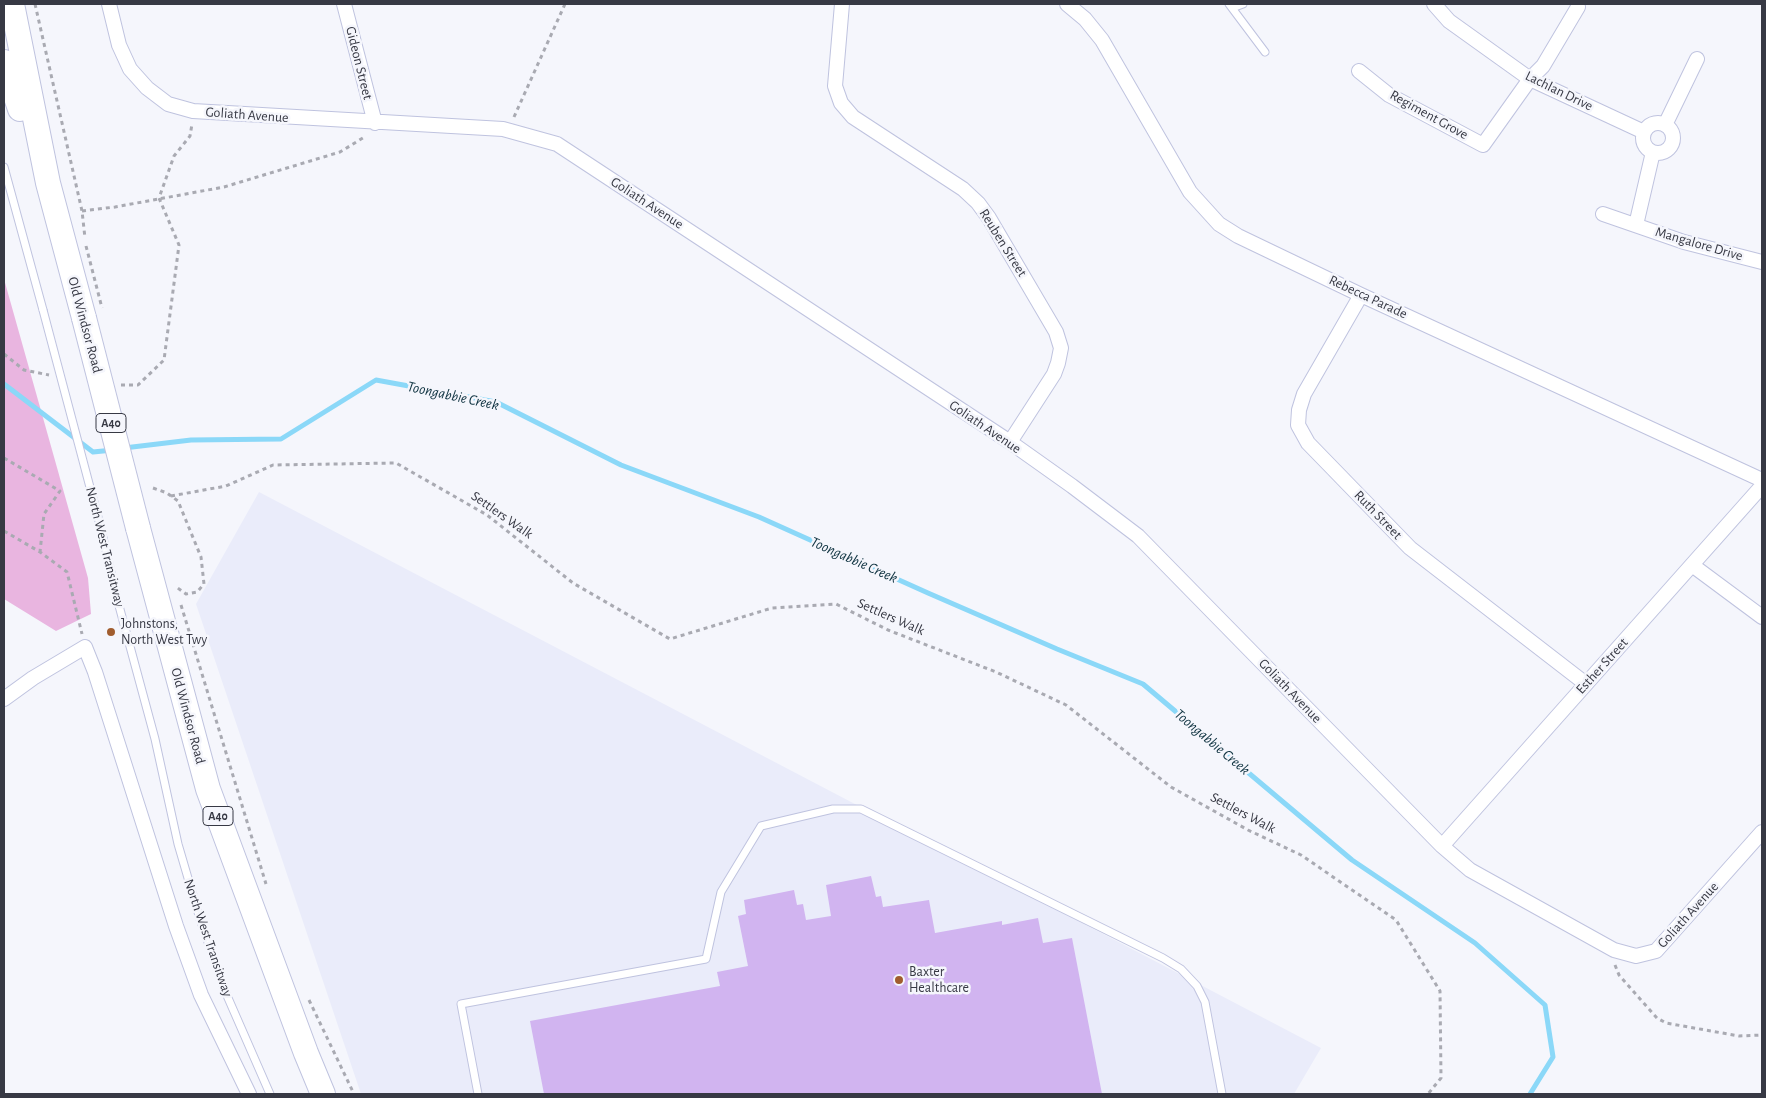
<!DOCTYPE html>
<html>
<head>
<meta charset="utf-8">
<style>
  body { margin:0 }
  #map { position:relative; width:1766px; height:1098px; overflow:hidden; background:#f5f6fc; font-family:"Alegreya Sans",sans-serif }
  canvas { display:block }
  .frame { position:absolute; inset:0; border:5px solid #373944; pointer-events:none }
</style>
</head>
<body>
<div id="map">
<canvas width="1766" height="1098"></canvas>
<div class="frame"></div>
</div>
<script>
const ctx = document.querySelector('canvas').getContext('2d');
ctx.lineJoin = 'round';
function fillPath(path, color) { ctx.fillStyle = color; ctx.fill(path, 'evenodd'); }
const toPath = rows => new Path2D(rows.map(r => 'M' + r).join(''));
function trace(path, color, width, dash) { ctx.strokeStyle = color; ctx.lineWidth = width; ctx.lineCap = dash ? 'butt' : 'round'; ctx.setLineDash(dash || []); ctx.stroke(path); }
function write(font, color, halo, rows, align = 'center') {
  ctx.font = font + ' "Alegreya Sans",sans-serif'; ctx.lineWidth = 5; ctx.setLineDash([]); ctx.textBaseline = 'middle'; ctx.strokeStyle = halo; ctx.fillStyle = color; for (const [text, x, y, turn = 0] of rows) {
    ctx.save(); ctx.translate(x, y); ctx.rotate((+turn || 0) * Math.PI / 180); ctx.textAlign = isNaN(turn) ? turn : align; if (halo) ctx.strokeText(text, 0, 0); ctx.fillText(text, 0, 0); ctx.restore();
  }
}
const built = toPath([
  [259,492,1321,1048,1294,1094,361,1094,196,604]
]);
const green = toPath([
  [4,279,88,578,91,614,56,631,4,599]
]);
const stream = toPath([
  [4,384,93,452,113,450],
  [124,448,191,440,281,439,376,380,496,402,621,465,759,517,928,593,1057,649,1143,684,1352,860,1475,943,1545,1005,1553,1057,1530,1094]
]);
const building = toPath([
  [871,876,876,897,881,896,883,907,929,900,935,933,1002,921,1002,925,1038,918,1043,943,1072,938,1102,1094,544,1094,530,1021,720,986,717,972,748,966,738,916,746,914,744,900,794,890,797,905,803,904,806,920,831,916,826,885]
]);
const path = toPath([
  [35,4,82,211,85,238],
  [514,117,565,4],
  [82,211,115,207,224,187,340,152,366,136],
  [4,354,24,370,49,375],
  [121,385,138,385,164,360,179,245,159,198,174,156,190,136,192,124],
  [4,458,60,491,44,514,40,552],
  [153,488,167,493,178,501,201,557,204,584,197,592,186,594,175,586],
  [171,496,226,486,273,465,396,463,487,515,573,583,670,639,772,608,836,604,888,630,996,672,1066,705,1171,787,1248,830,1301,855,1396,920,1440,991,1441,1078,1428,1094],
  [4,531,40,552,67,572,82,634],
  [181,605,266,884],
  [1615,965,1619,975,1657,1018,1666,1023,1739,1036,1762,1035],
  [309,1000,354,1094]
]);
const lane = toPath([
  [1229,4,1232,8,1243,4],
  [1232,8,1265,52],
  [4,167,43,310],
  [100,525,118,602,155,739,178,844,200,919,225,991,270,1094],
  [478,1094,461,1004,706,959,721,892,761,826,833,809,861,809,1163,958,1181,969,1197,986,1205,1002,1222,1094]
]);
const street = toPath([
  [109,4,119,45,130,69,147,88,168,104,193,111,503,129,557,144,1010,442,1072,486,1138,536,1442,846,1470,870,1614,950,1636,956,1656,951,1762,832],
  [344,4,375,123],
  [842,4,835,86,841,103,853,117,963,189,978,203,989,218,1056,332,1061,348,1058,363,1054,374,1010,442],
  [1067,4,1085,19,1102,40,1190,192,1219,224,1238,236,1361,295,1762,480],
  [1434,4,1449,21,1530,79,1644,132],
  [1359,71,1389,95,1483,145,1530,79,1543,66,1578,7],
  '1643 138a15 15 0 1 1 30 0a15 15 0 1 1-30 0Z',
  [1665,125,1697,59],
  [1603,214,1684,242,1762,262],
  [1636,225,1653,152],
  [1361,295,1304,394,1299,410,1298,425,1308,443,1410,548,1586,684],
  [1692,565,1762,617],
  [4,699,33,678,85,647,95,672,176,926,201,995,249,1094],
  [1442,846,1762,486]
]);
const highway = toPath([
  [12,4,48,183,84,318],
  [4,62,20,109],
  [138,528,208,789,306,1053,323,1094]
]);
const pathBridge = toPath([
  [86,246,102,308]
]);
const laneBridge = toPath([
  [43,310,100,525]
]);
const highwayBridge = toPath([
  [84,318,138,528]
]);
const markers = [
  [111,632,5,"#a15d2e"],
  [899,980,5,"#a15d2e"]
];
const shields = [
  [111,423,30],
  [218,816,30]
];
const shieldNames = [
  ["A40",111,423],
  ["A40",218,816]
];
const streetNames = [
  ["Gideon Street",359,63,76],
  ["Lachlan Drive",1559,91,26],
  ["Goliath Avenue",247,115,4],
  ["Regiment Grove",1429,115,29],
  ["Goliath Avenue",647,203,33],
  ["Reuben Street",1003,243,58],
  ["Mangalore Drive",1699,244,16],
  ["Rebecca Parade",1368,297,25],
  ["Old Windsor Road",85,325,75],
  ["Goliath Avenue",985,427,34],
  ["Settlers Walk",502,515,35],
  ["Ruth Street",1378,515,46],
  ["North West Transitway",105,547,76],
  ["Settlers Walk",891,617,24],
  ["Esther Street",1602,666,-48],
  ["Goliath Avenue",1290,691,46],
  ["Old Windsor Road",188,716,75],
  ["Settlers Walk",1243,813,28],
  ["Goliath Avenue",1688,915,-48],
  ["North West Transitway",208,938,71]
];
const poiNames = [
  ["Johnstons,",121,624],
  ["North West Twy",121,640],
  ["Baxter",909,972],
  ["Healthcare",909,988]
];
const waterNames = [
  ["Toongabbie Creek",453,396,12],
  ["Toongabbie Creek",854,560,24],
  ["Toongabbie Creek",1212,742,40]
];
fillPath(built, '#eaecfa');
fillPath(green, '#e9b5e0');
trace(stream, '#8bd8f8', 5);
fillPath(building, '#d1b4f0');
trace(lane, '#bfc3df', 9);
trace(street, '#bfc3df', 16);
trace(highway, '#bfc3df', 26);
trace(path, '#a9aab2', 3, [4, 4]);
trace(lane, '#fff', 7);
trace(street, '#fff', 14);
trace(highway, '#fff', 24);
trace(laneBridge, '#bfc3df', 9, []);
trace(highwayBridge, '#bfc3df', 26, []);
trace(pathBridge, '#a9aab2', 3, [4, 4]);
trace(laneBridge, '#fff', 7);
trace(highwayBridge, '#fff', 24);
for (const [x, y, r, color] of markers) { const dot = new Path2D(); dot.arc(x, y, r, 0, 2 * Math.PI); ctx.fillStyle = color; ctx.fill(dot); trace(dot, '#f5f6fc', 2); }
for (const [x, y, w] of shields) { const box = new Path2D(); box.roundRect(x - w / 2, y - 9.5, w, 19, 4); ctx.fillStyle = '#f5f6fc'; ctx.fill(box); trace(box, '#373944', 1); }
write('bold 12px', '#373944', null, shieldNames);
write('14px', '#373944', '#f5f6fc', streetNames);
write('14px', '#373944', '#f5f6fc', poiNames, 'left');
write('italic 15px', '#0d313f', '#f5f6fc', waterNames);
</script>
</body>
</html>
